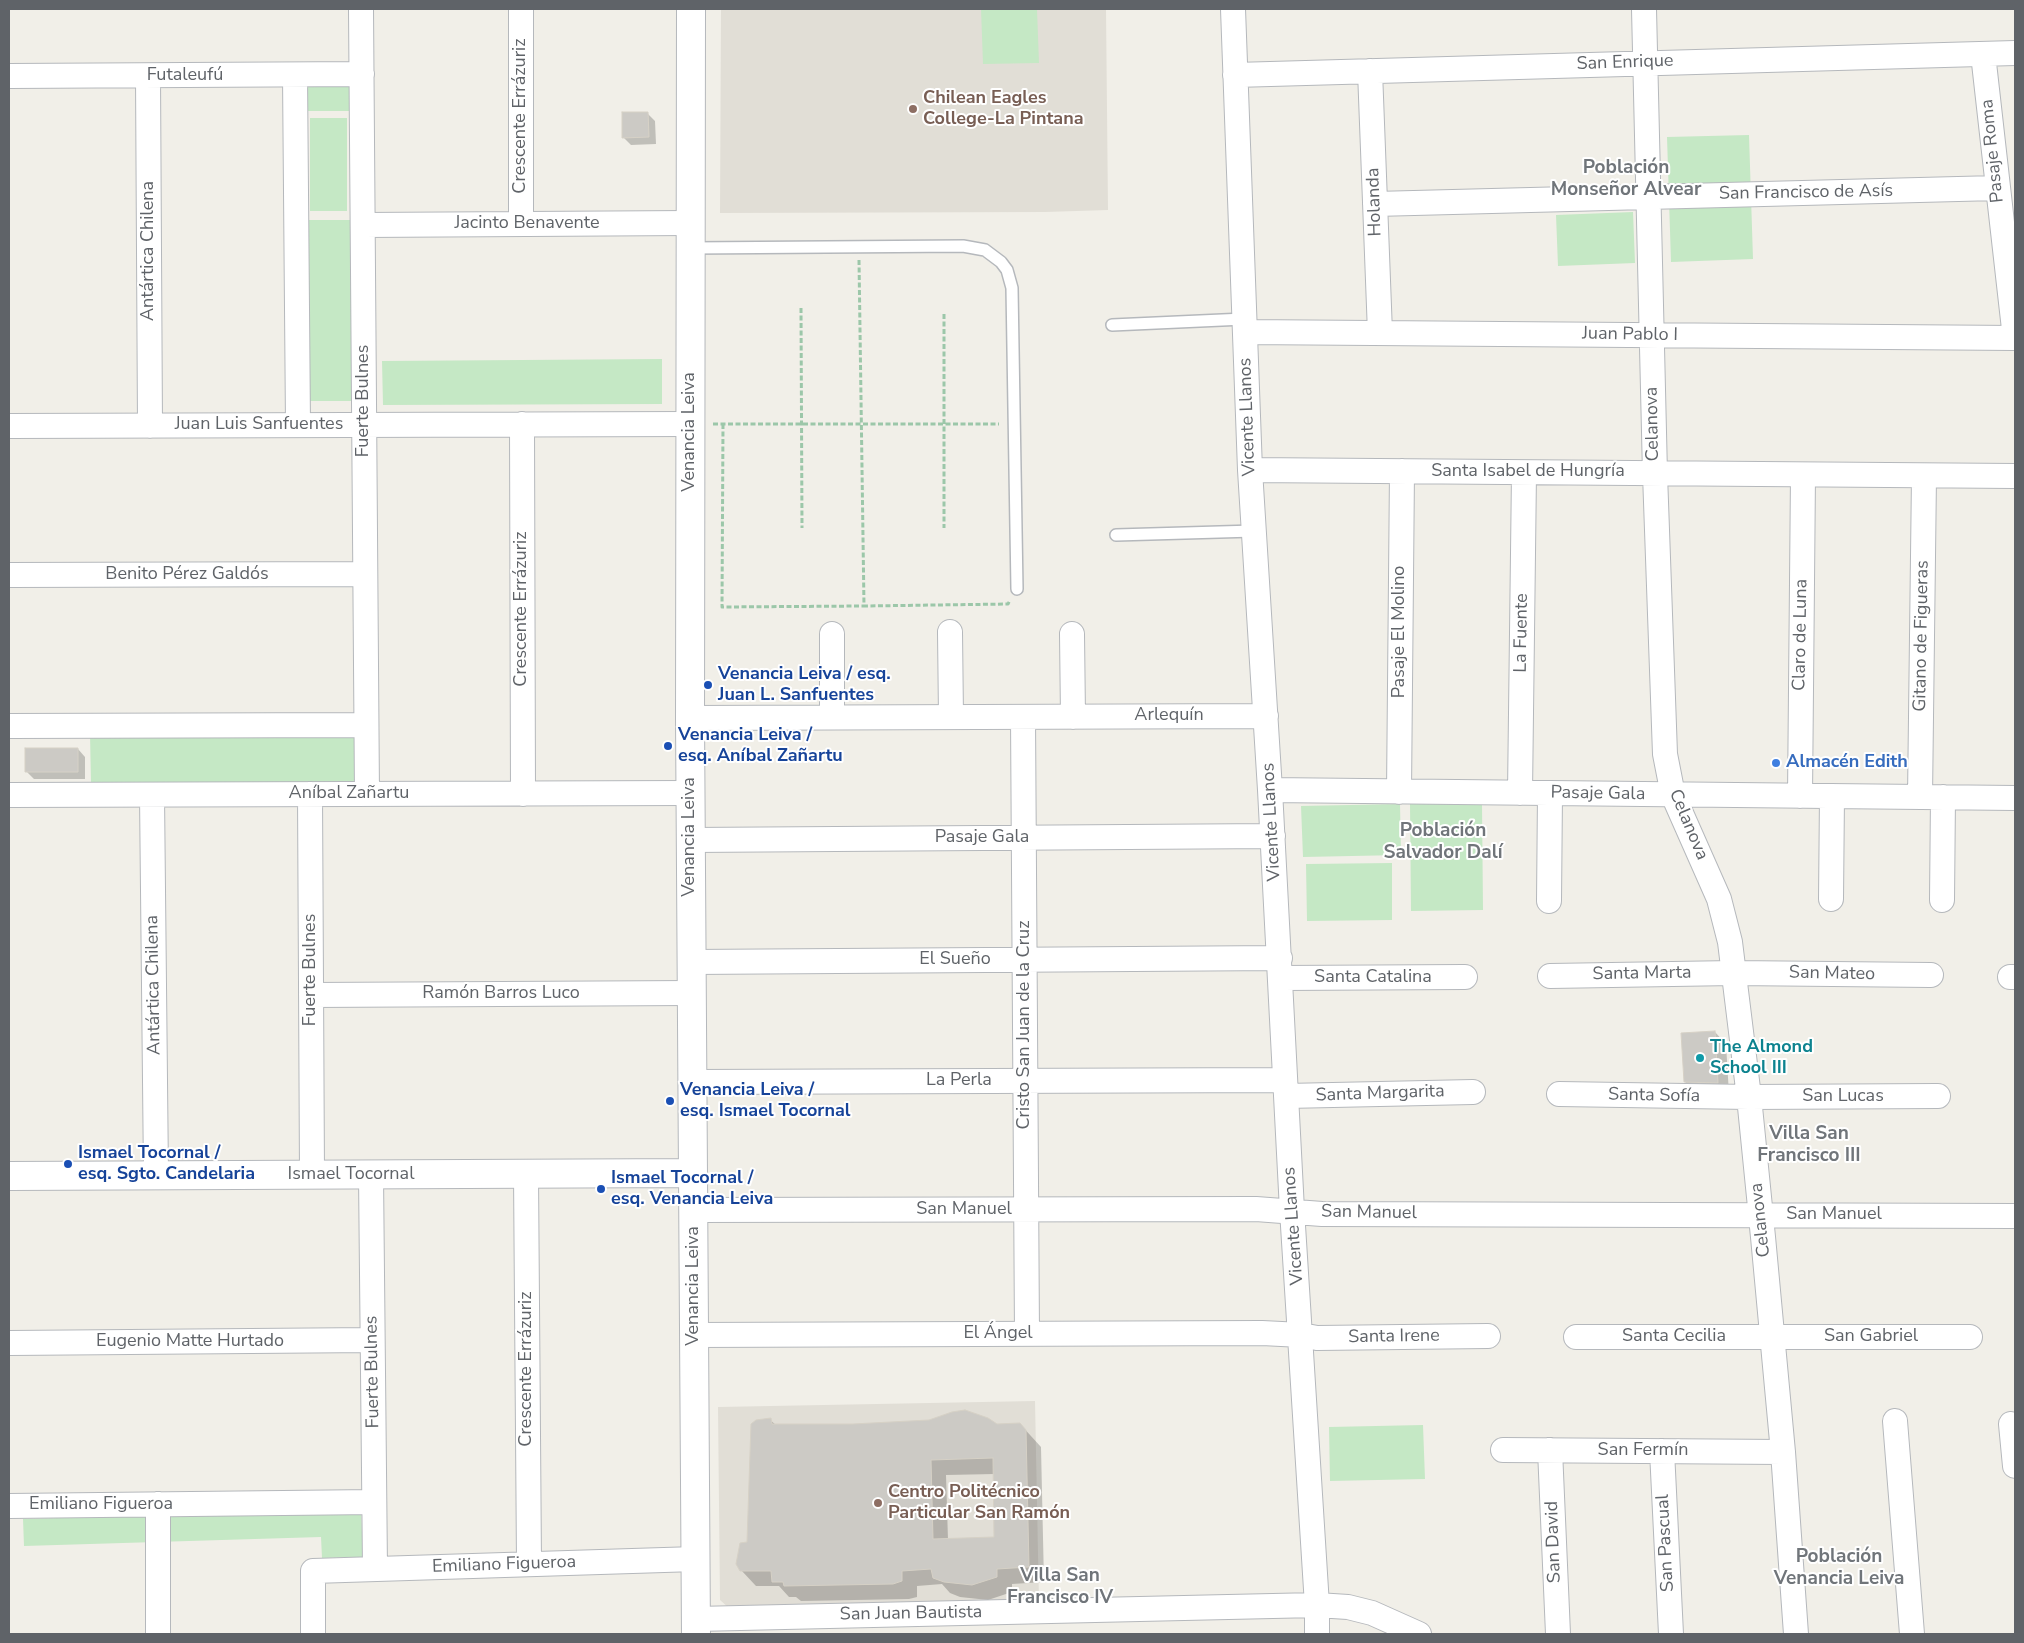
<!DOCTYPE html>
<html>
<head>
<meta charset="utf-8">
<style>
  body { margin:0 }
  #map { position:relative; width:2024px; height:1643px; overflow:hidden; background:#f1efe8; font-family:"Nunito Sans",sans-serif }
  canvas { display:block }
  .frame { position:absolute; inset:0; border:10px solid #5f6368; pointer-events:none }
</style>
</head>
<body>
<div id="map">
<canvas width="2024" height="1643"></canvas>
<div class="frame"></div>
</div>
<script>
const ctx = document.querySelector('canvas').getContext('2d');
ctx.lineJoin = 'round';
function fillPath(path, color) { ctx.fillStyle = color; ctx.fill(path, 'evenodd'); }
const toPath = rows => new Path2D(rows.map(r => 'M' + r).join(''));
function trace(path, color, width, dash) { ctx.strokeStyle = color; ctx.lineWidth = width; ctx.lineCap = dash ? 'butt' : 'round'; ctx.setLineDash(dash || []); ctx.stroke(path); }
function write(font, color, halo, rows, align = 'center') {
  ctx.font = font + ' "Nunito Sans",sans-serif'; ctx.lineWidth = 4; ctx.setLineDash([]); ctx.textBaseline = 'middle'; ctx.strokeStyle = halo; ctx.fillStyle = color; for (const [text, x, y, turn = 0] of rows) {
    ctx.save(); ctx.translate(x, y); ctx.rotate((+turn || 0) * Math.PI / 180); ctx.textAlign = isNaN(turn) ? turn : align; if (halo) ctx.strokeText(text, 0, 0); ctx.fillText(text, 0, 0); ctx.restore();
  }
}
const education = toPath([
  [721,9,1106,9,1108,210,1045,212,720,213],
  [1035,1401,1039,1601,730,1609,720,1600,718,1407]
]);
const green = toPath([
  [981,9,1037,9,1039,63,983,64],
  [307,80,350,80,350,111,308,111],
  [310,118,347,118,347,211,310,211],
  [1749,135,1753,259,1671,262,1667,137],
  [1633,212,1635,263,1558,266,1556,215],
  [305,220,351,220,351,401,305,401],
  [662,359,662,404,383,405,382,361],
  [355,732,355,783,91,784,90,733],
  [1400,804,1401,855,1303,857,1301,806],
  [1410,804,1482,804,1483,910,1411,911],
  [1392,863,1392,920,1307,921,1306,864],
  [1423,1425,1425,1479,1330,1481,1329,1427],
  [361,1509,363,1557,322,1558,321,1537,24,1546,23,1519]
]);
const shadow = toPath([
  [648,114,655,121,656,144,631,145,623,137],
  [78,749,85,757,85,779,34,779,27,772],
  [1715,1032,1726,1044,1729,1094,1697,1093,1685,1082],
  [770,1420,776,1425,1020,1424,1041,1447,1044,1582,1012,1584,1012,1592,988,1600,960,1597,950,1593,942,1584,917,1586,917,1597,909,1599,801,1601,796,1597,789,1597,779,1586,756,1586,741,1570,748,1543],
  [995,1474,995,1539,948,1540,946,1475]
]);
const building = toPath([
  [622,112,648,112,649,137,622,138,622,112],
  [25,748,78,748,78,772,25,772,25,748],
  [1715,1031,1718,1083,1684,1082,1681,1033,1715,1031],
  [965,1410,988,1418,997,1424,1020,1423,1026,1430,1029,1567,997,1569,997,1577,972,1585,944,1582,933,1578,931,1569,902,1571,902,1581,893,1584,784,1586,783,1582,772,1582,771,1571,740,1571,736,1564,740,1543,747,1542,751,1424,756,1420,771,1418,772,1424,853,1424,929,1420,952,1412,965,1410],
  [993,1458,994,1537,933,1539,931,1460,993,1458]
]);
const path = toPath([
  [859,260,864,606,1008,604,1010,600],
  [801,308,802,528],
  [944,314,944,528],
  [713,424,999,424],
  [723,424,722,607,864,606]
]);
const service = toPath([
  [691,248,963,246,985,250,1001,262,1007,270,1012,288,1017,589],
  [1112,325,1244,319],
  [1116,535,1254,531]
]);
const minor = toPath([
  [361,9,367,794],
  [521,9,521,224],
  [1233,9,1250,470,1270,790,1292,1210,1317,1605,1317,1634],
  [1644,9,1655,474,1665,754,1673,795,1719,899,1730,942,1749,1097,1763,1237,1783,1452,1796,1634],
  [1983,54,2015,338],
  [1370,71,1380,333],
  [295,75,298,425],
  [1235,75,2015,53],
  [9,76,362,74],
  [148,76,150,426],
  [1375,204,1997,188],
  [363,225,690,223],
  [1245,332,2015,338],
  [522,424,523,794],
  [9,426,690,424],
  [1250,470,2015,476],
  [9,575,365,574],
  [950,632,951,717],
  [1072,634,1073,717],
  [832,717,832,634],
  [1023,717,1027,1334],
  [690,718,1266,716],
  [9,726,366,725],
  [1270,790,2015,798],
  [1399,792,1402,471],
  [1520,793,1524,473],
  [310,794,312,1175],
  [9,795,690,793],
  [152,795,156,1175],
  [1800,796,1803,475],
  [1920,797,1924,476],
  [691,840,1273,836],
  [1831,899,1832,796],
  [1942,900,1943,797],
  [1549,901,1550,794],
  [691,962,1280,958],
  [1550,976,1734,973,1931,975],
  [2010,977,2015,977],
  [1281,978,1465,977],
  [311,995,692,993],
  [692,1082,1285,1080],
  [1559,1094,1749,1097,1938,1096],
  [1286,1096,1473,1092],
  [526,1174,529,1564],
  [371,1175,375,1569],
  [693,1210,1256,1209,1322,1214,2015,1216],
  [694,1335,1262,1333,1301,1335,1317,1338,1488,1336],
  [1576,1337,1970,1337],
  [9,1343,372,1340],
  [1895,1421,1912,1634],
  [2011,1424,2015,1466],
  [1503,1450,1783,1452],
  [1550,1450,1558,1634],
  [1662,1451,1671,1634],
  [9,1506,374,1502],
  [696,1619,1317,1605,1348,1607,1372,1613,1419,1634],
  [158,1634,158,1504],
  [313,1634,313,1571,696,1559]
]);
const tertiary = toPath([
  [691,9,690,718,696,1634],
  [9,1176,693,1173]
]);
const markers = [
  [913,109,5,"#8d6e63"],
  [708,685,5,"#1a4fb4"],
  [668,746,5,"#1a4fb4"],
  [1776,763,5,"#3f7fe0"],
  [1700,1058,5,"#0f9aa8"],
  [670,1101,5,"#1a4fb4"],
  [68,1164,5,"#1a4fb4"],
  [601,1189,5,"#1a4fb4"],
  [878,1503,5,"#8d6e63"]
];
const streetNames = [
  ["San Enrique",1625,63,-2],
  ["Futaleufú",185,76],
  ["Crescente Errázuriz",521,116,-90],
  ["Pasaje Roma",1993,151,-96],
  ["San Francisco de Asís",1806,193,-1],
  ["Holanda",1375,202,-92],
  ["Jacinto Benavente",527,224],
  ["Antártica Chilena",149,251,-90],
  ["Juan Pablo I",1630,335,1],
  ["Fuerte Bulnes",364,401,-90],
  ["Vicente Llanos",1248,417,-92],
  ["Celanova",1653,424,-91],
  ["Juan Luis Sanfuentes",259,425],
  ["Venancia Leiva",690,432,-90],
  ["Santa Isabel de Hungría",1528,472],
  ["Benito Pérez Galdós",187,575],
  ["Crescente Errázuriz",522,609,-90],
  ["Pasaje El Molino",1400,632,-90],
  ["La Fuente",1522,633,-89],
  ["Claro de Luna",1801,635,-89],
  ["Gitano de Figueras",1922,636,-89],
  ["Arlequín",1169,716],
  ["Aníbal Zañartu",349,794],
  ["Pasaje Gala",1598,794,1],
  ["Vicente Llanos",1272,822,-93],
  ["Celanova",1688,825,67],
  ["Venancia Leiva",690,837,-90],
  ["Pasaje Gala",982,838],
  ["El Sueño",955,960],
  ["Fuerte Bulnes",311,970,-90],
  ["Santa Marta",1642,974,-1],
  ["San Mateo",1832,974,1],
  ["Santa Catalina",1373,978],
  ["Antártica Chilena",154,985,-91],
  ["Ramón Barros Luco",501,994],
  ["Cristo San Juan de la Cruz",1025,1025,-90],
  ["La Perla",959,1081],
  ["Santa Margarita",1380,1094,-2],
  ["Santa Sofía",1654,1096,1],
  ["San Lucas",1843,1097],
  ["Ismael Tocornal",351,1175],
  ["San Manuel",964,1210],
  ["San Manuel",1369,1213,1],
  ["San Manuel",1834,1215],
  ["Celanova",1761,1220,-96],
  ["Vicente Llanos",1294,1226,-94],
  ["Venancia Leiva",694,1286,-90],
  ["El Ángel",998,1334],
  ["Santa Irene",1394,1337,-1],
  ["Santa Cecilia",1674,1337],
  ["San Gabriel",1871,1337],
  ["Eugenio Matte Hurtado",190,1342],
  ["Crescente Errázuriz",527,1369,-90],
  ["Fuerte Bulnes",373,1372,-91],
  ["San Fermín",1643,1451],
  ["Emiliano Figueroa",101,1505],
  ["San David",1554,1542,-92],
  ["San Pascual",1666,1543,-93],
  ["Emiliano Figueroa",504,1565,-2],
  ["San Juan Bautista",911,1614,-1]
];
const educationNames = [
  ["Chilean Eagles",923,99],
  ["College-La Pintana",923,120],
  ["Centro Politécnico",888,1493],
  ["Particular San Ramón",888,1514]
];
const transitNames = [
  ["Venancia Leiva / esq.",718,675],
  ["Juan L. Sanfuentes",718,696],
  ["Venancia Leiva /",678,736],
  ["esq. Aníbal Zañartu",678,757],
  ["Venancia Leiva /",680,1091],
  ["esq. Ismael Tocornal",680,1112],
  ["Ismael Tocornal /",78,1154],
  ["esq. Sgto. Candelaria",78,1175],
  ["Ismael Tocornal /",611,1179],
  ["esq. Venancia Leiva",611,1200]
];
const shopNames = [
  ["Almacén Edith",1786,763]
];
const cultureNames = [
  ["The Almond",1710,1048],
  ["School III",1710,1069]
];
const neighbourhoodNames = [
  ["Población",1626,168],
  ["Monseñor Alvear",1626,190],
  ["Población",1443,831],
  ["Salvador Dalí",1443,853],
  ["Villa San",1809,1134],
  ["Francisco III",1809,1156],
  ["Población",1839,1557],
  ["Venancia Leiva",1839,1579],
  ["Villa San",1060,1576],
  ["Francisco IV",1060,1598]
];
fillPath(education, '#e1ded6');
fillPath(green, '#c5e8c5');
fillPath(shadow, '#0003');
fillPath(building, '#cccac5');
trace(building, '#d6d1c6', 1);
trace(service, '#b5b8bc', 14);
trace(minor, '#b5b8bc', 26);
trace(tertiary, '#b5b8bc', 30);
trace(path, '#9cc7a9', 3, [5, 2.5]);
trace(service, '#fff', 11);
trace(minor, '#fff', 24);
trace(tertiary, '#fff', 28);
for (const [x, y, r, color] of markers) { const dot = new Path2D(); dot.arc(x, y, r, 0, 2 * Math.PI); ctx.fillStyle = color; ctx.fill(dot); trace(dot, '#fff', 2); }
write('18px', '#5f6368', '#fff', streetNames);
write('bold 18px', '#785e54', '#fff', educationNames, 'left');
write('bold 18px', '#164399', '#fff', transitNames, 'left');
write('bold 18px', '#366cbe', '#fff', shopNames, 'left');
write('bold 18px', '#0d838f', '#fff', cultureNames, 'left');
write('bold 19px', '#70757a', '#fff', neighbourhoodNames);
</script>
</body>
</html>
